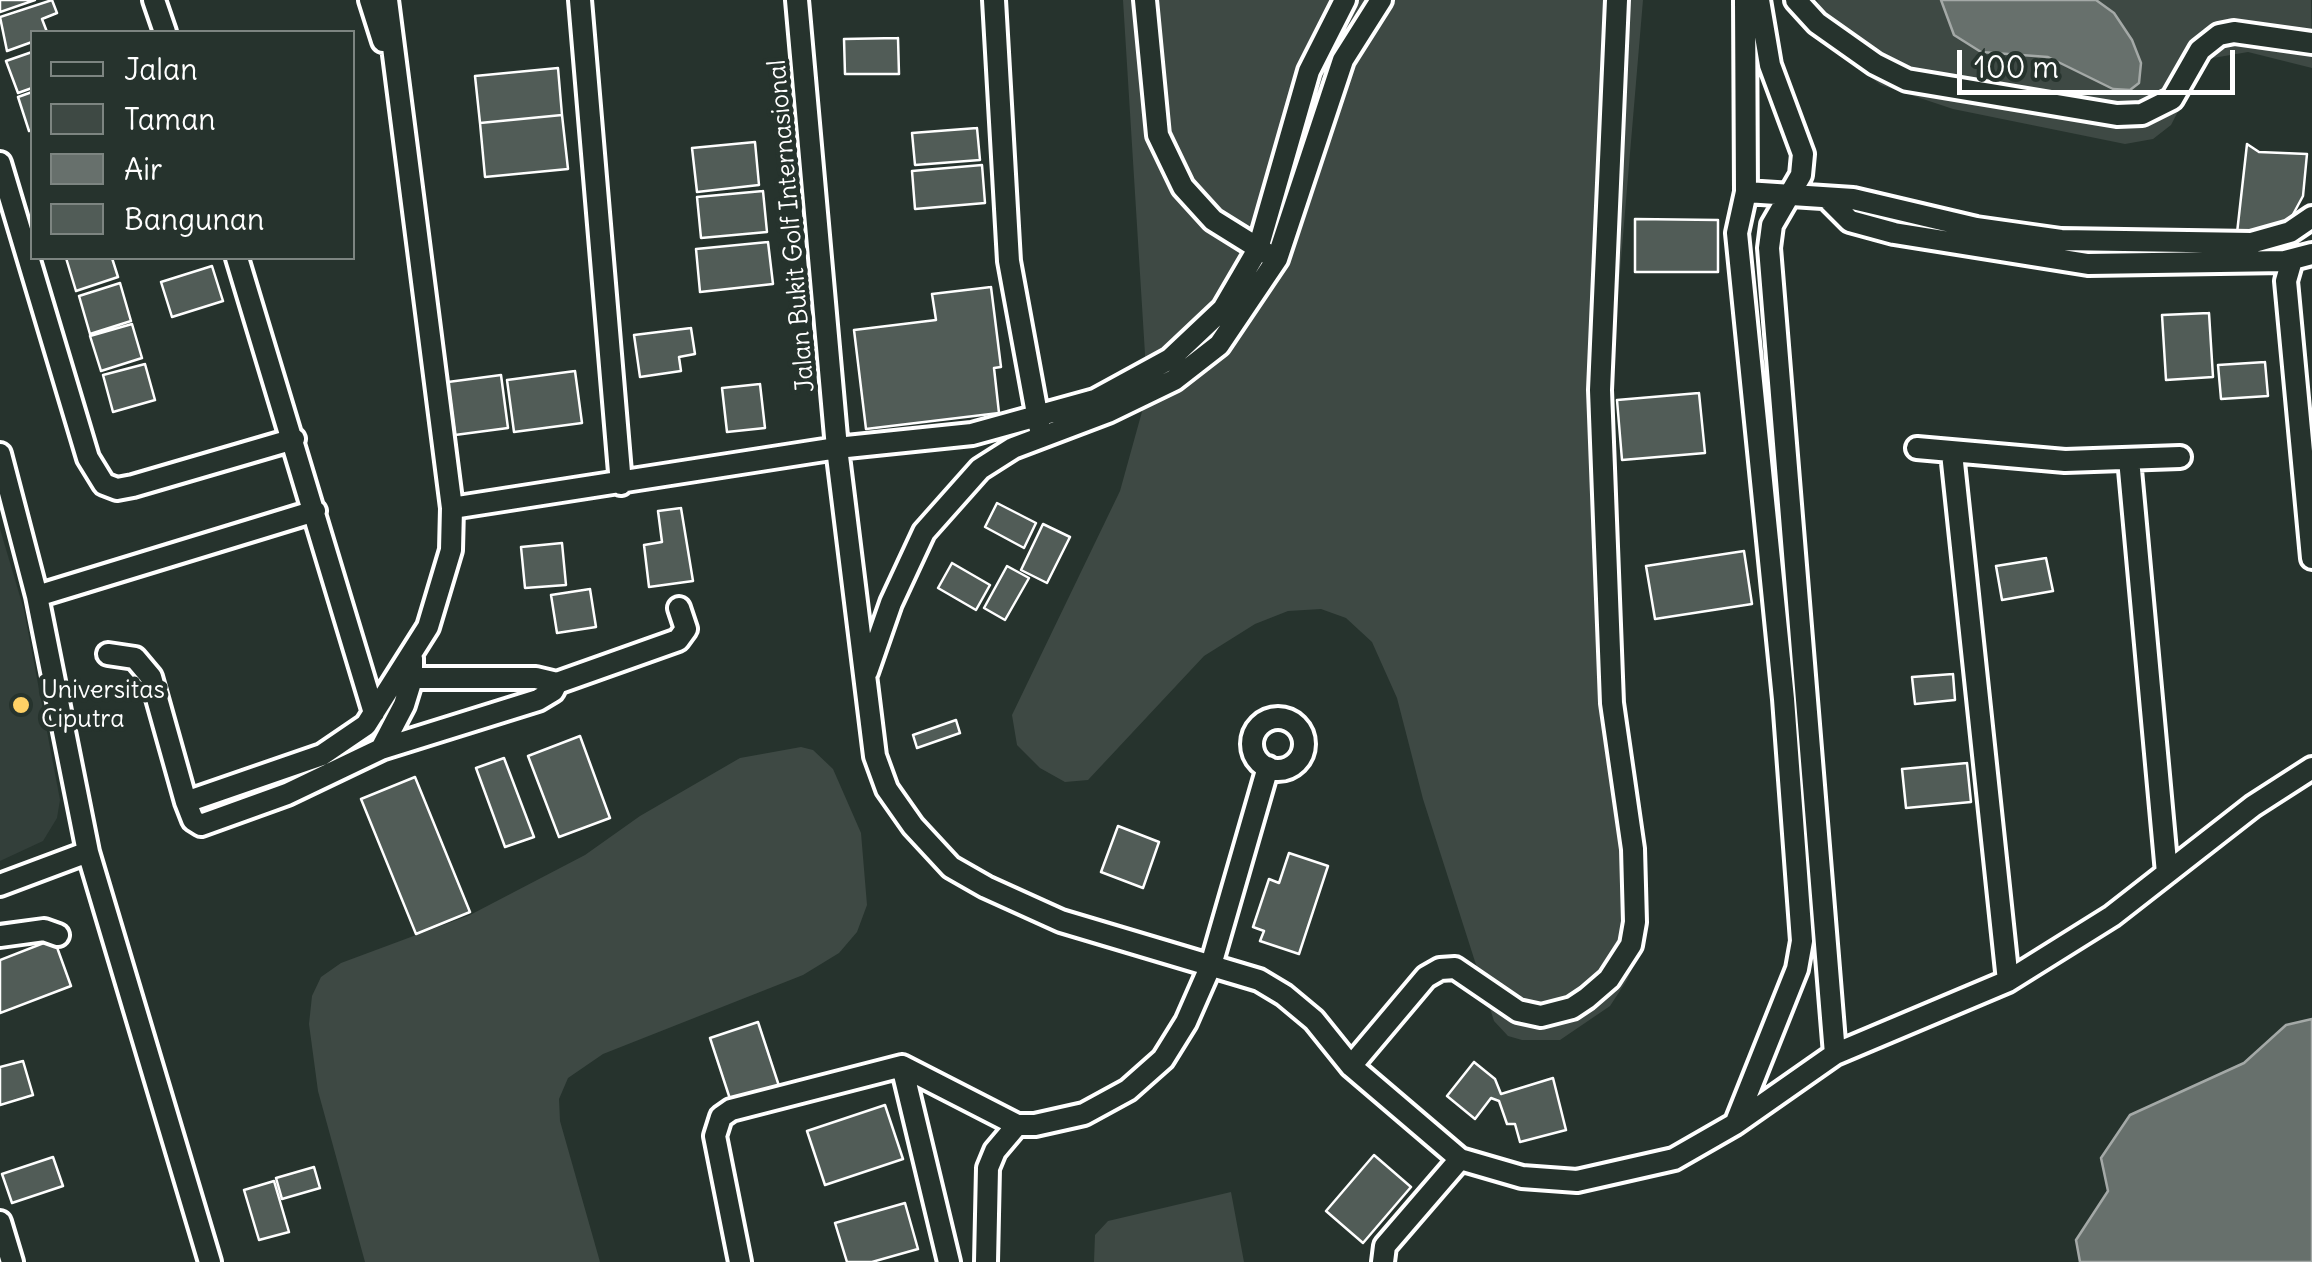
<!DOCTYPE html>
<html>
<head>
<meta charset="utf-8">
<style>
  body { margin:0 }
  #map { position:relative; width:2312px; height:1262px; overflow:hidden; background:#26332d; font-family:Delius,sans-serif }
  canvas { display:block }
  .legend { position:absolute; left:30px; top:30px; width:325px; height:230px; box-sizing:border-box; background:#26332d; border:2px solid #7d8581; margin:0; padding:12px 18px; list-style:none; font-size:30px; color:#fff }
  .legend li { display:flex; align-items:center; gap:20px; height:50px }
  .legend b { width:50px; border:2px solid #7d8581 }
  .scale { position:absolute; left:1957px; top:50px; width:278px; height:45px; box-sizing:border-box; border:5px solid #fff; border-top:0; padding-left:12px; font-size:30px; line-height:35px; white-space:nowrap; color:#fff; -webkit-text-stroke:8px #26332d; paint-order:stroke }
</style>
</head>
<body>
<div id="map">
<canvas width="2312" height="1262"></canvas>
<ul class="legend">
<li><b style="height:12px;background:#26332d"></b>Jalan</li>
<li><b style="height:28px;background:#3e4944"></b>Taman</li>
<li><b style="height:28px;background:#67706c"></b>Air</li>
<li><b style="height:28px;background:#515c57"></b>Bangunan</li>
</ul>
<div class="scale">100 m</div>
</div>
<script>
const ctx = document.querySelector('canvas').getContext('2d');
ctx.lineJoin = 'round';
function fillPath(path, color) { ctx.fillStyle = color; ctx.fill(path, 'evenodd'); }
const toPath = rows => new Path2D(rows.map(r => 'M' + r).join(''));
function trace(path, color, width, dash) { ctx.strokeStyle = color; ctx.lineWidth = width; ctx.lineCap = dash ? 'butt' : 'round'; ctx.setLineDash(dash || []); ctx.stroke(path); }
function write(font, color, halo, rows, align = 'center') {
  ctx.font = font + ' Delius,sans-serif'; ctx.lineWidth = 9; ctx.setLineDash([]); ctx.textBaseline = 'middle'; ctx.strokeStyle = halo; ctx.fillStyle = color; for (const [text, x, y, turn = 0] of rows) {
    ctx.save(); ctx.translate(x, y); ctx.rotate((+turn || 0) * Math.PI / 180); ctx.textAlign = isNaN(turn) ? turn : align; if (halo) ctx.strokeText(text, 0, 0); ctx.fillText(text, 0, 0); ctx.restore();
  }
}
const built = toPath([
  [0,529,24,610,60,800,57,818,43,841,0,861]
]);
const green = toPath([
  [1123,0,1643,0,1609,401,1618,636,1646,903,1639,953,1627,980,1610,1006,1560,1040,1522,1040,1508,1036,1494,1021,1423,799,1397,698,1372,642,1346,618,1321,609,1288,611,1255,624,1204,656,1088,780,1065,782,1040,768,1017,745,1012,715,1120,491,1143,408,1145,354],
  [1817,0,2311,0,2312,68,2248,52,2213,58,2201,67,2171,125,2153,139,2125,144,1953,109,1881,85,1842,56],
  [801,747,813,750,833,769,861,833,867,905,857,932,839,953,803,975,603,1054,568,1078,559,1099,560,1121,600,1262,365,1262,318,1091,309,1024,312,996,321,977,341,963,470,915,585,855,640,816,740,758],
  [1231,1192,1244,1262,1094,1262,1095,1235,1108,1221]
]);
const water = toPath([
  [1941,0,2096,0,2114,13,2132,40,2141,63,2139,83,2130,90,2113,89,2048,57,1981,52,1954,35,1941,0],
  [2312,1019,2312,1262,2080,1262,2076,1240,2108,1191,2101,1158,2130,1115,2244,1063,2286,1025,2312,1019]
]);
const building = toPath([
  [0,0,35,0,0,12,0,0],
  [52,0,57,13,42,19,47,32,32,32,32,42,7,51,0,17,52,0],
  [898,38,899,74,845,74,844,39,898,38],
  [32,52,32,88,18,93,6,61,32,52],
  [558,68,562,115,480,123,475,76,558,68],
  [32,92,32,130,29,131,18,97,32,92],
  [562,115,568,169,485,177,480,123,562,115],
  [977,128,980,160,915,165,912,133,977,128],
  [755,142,759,185,697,192,692,148,755,142],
  [2247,144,2259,152,2307,154,2303,196,2290,220,2260,237,2237,233,2247,144],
  [982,165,985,203,915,209,912,171,982,165],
  [763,191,767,232,701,238,697,197,763,191],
  [1635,219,1718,220,1718,272,1635,272,1635,219],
  [768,242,773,284,700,292,696,249,768,242],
  [66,258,112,258,118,277,76,291,66,258],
  [212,266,223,301,172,317,161,282,212,266],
  [120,283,131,321,90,334,79,296,120,283],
  [991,287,1001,367,994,368,999,413,866,429,854,330,936,320,932,294,991,287],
  [2209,313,2213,377,2166,380,2162,315,2209,313],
  [132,324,142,358,101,371,90,336,132,324],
  [691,328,695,354,679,357,681,371,640,377,634,335,691,328],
  [2265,362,2268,396,2221,399,2218,365,2265,362],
  [145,364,155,400,113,412,103,375,145,364],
  [575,371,582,423,514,432,507,380,575,371],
  [501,375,508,428,455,435,448,382,501,375],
  [760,384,765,428,727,432,722,388,760,384],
  [1699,393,1705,453,1622,460,1617,400,1699,393],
  [997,503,1036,523,1024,548,985,527,997,503],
  [681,508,693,581,649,587,644,545,662,542,658,511,681,508],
  [1043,524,1070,537,1047,583,1021,570,1043,524],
  [562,543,566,585,525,588,521,547,562,543],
  [1744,551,1752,604,1655,619,1646,566,1744,551],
  [2046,558,2053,591,2002,600,1996,566,2046,558],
  [952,563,990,585,976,610,938,588,952,563],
  [1007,566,1029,578,1005,620,984,608,1007,566],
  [590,589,596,627,557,633,551,595,590,589],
  [1953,674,1955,700,1915,704,1912,677,1953,674],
  [956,720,960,733,917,748,913,735,956,720],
  [580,736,610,818,559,837,528,756,580,736],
  [504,758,534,837,505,847,476,768,504,758],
  [1967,763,1971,802,1906,808,1902,769,1967,763],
  [415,777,470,912,416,934,361,799,415,777],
  [1118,826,1159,842,1143,888,1101,872,1118,826],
  [1289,853,1328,866,1299,954,1260,941,1264,931,1253,927,1269,879,1279,883,1289,853],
  [54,939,71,986,0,1013,0,960,54,939],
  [758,1022,779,1086,731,1102,710,1038,758,1022],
  [23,1061,33,1095,0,1105,0,1067,23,1061],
  [1474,1062,1495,1079,1501,1094,1553,1078,1566,1130,1520,1142,1515,1124,1507,1124,1499,1101,1491,1098,1475,1119,1447,1096,1474,1062],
  [885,1105,903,1159,825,1185,807,1131,885,1105],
  [1374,1155,1411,1187,1363,1243,1326,1211,1374,1155],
  [53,1157,63,1186,12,1203,2,1174,53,1157],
  [314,1167,320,1188,282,1199,276,1178,314,1167],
  [274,1181,289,1232,259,1240,244,1190,274,1181],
  [905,1203,918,1249,872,1262,847,1262,835,1223,905,1203]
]);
const minor = toPath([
  [154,0,165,32],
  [370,0,383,41],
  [387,0,452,508],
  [580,0,621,484],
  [797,0,837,448,875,756,887,789,913,826,951,867,986,887,1061,921,1259,980,1284,995,1314,1020,1351,1066,1460,1159,1522,1177,1577,1181,1674,1159,1735,1124,1835,1054,2008,981,2112,916,2253,806,2312,768],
  [994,0,1009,261,1040,430],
  [1145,0,1158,135,1183,187,1213,220,1266,253],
  [1759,0,1770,65,1803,154,1801,175,1772,225,1769,248,1835,1054],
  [1796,0,1817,23,1875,64,1907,80,2117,115,2142,114,2172,99,2200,50,2219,35,2234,32,2312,43],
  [0,163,88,458,104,484,117,489,133,486,294,439],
  [1746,192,1853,199,1976,228,2061,240,2251,243,2290,232,2312,217],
  [1830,201,1850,221,1894,233,2088,264,2285,261,2312,254],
  [237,258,374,713],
  [2292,260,2286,281,2312,558],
  [1917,448,2065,461,2180,457],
  [1952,453,2008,981],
  [0,454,37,596,88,852,210,1262],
  [2129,459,2167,873],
  [37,596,315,511],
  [108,654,135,658,151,677,186,802,193,820,201,825,287,794,381,749,404,705,412,679,412,658],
  [867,672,891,603,924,532,980,469,1013,448,1108,412,1174,380,1219,345,1277,259,1343,60,1381,0],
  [557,683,678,640,686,629,679,608],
  '1252 744a26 26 0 1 1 52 0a26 26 0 1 1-52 0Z',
  [381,749,538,700,553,691,557,683,536,678,402,678],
  [186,802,322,755,366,725,428,627,451,550,452,508,837,448,972,434,1095,400,1170,359,1223,309,1258,249,1309,71,1345,0],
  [0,885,88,852],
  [0,936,44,930,58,935],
  [902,1066,949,1262],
  [1351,1066,1426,977,1440,969,1455,968,1518,1011,1541,1016,1572,1008,1587,998,1609,979,1631,945,1635,922,1633,849,1612,703,1600,390,1617,0],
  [1736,1122,1797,969,1802,941,1784,699,1737,233,1746,192,1745,0],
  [0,1222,12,1262],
  [740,1262,715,1136,721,1117,731,1110,902,1066,1017,1125,1035,1125,1084,1114,1128,1090,1163,1059,1186,1022,1211,965,1268,767],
  [986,1262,988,1168,995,1151,1017,1125],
  [1383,1262,1385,1246,1460,1159]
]);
const markers = [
  [21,705,10,"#ffd166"]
];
const streetNames = [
  ["Jalan Bukit Golf Internasional",792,226,-95]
];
const poiNames = [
  ["Universitas",41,691],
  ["Ciputra",41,720]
];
fillPath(built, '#333f3a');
fillPath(green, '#3e4944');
fillPath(water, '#67706c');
trace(water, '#a4a9a7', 2.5);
fillPath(building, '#515c57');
trace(building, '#fff', 2.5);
trace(minor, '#fff', 28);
trace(minor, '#26332d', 20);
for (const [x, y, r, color] of markers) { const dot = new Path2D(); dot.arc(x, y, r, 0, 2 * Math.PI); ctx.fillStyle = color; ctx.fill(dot); trace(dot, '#26332d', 4); }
write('25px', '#fff', '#26332d', streetNames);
write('25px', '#fff', '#26332d', poiNames, 'left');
</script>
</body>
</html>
